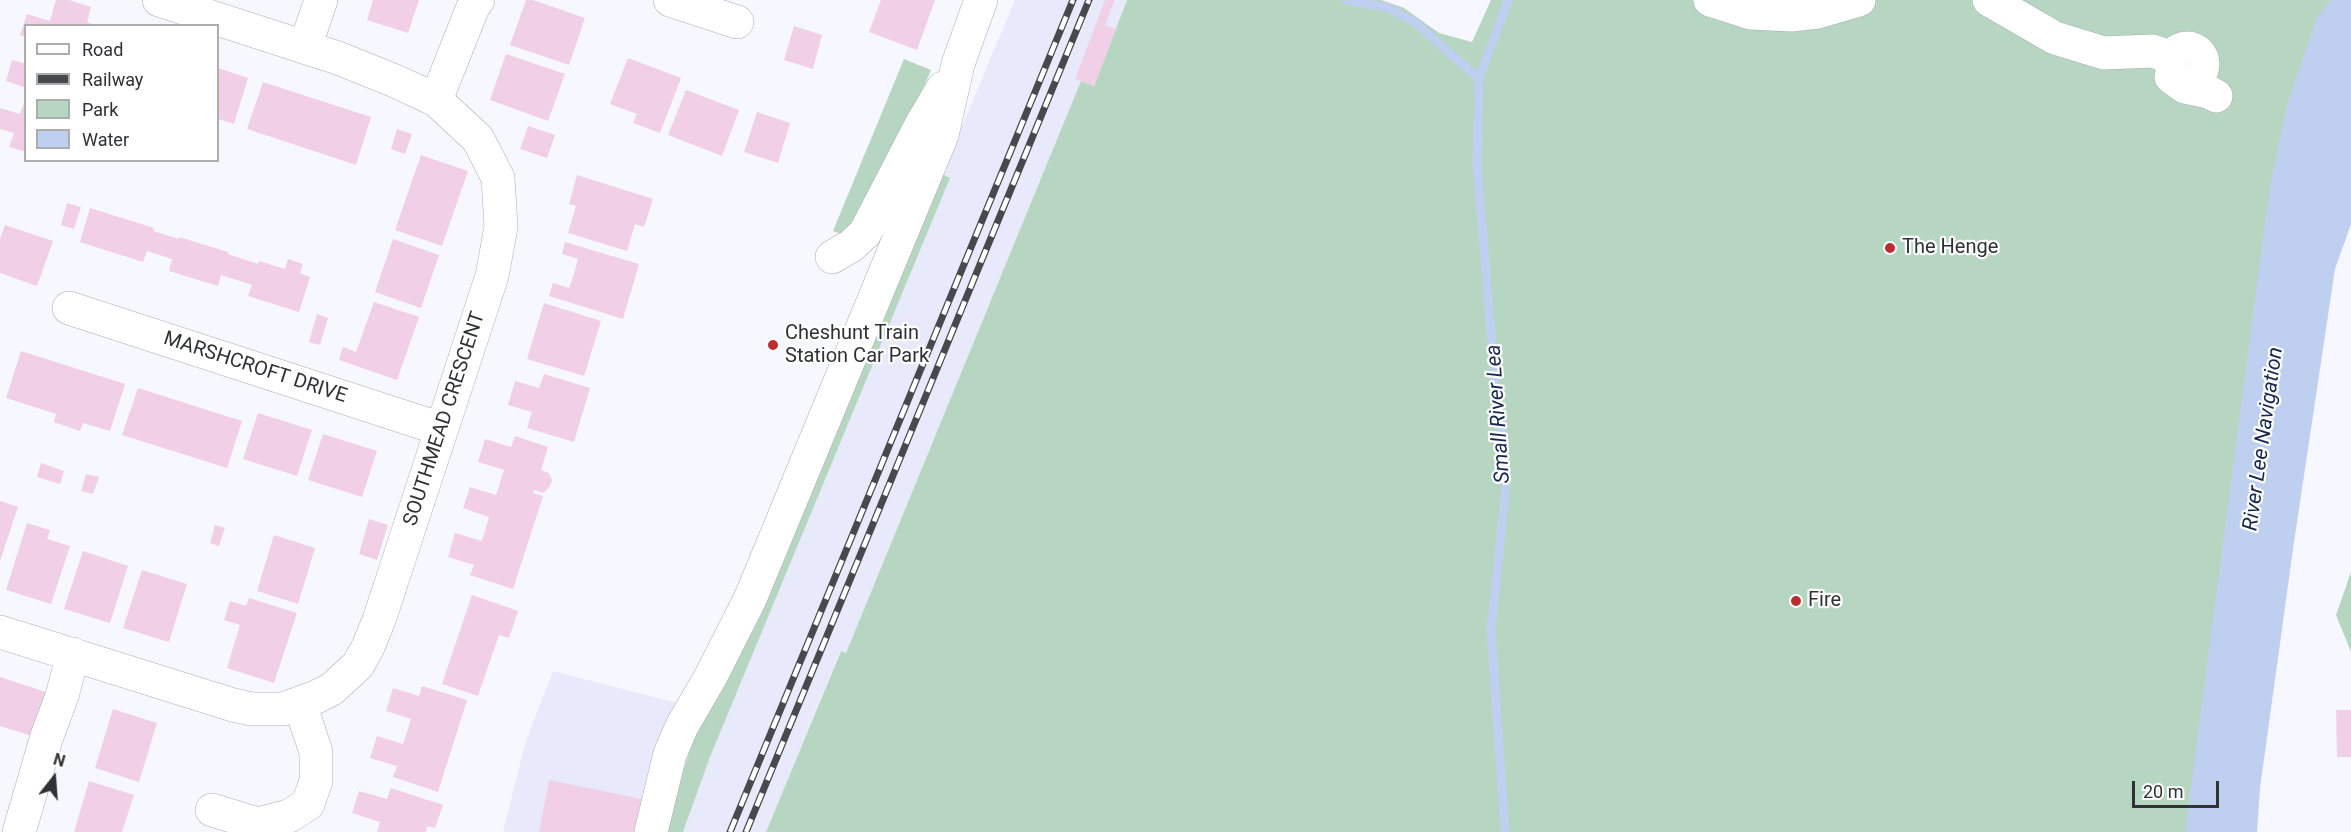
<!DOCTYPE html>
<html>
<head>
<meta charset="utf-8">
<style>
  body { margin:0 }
  #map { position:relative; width:2351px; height:832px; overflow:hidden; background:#f6f7ff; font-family:Roboto,sans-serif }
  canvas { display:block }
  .legend { position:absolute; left:24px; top:24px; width:195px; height:138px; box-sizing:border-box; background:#fff; border:2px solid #acadae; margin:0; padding:8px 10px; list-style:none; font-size:18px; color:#303135 }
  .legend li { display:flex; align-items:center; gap:12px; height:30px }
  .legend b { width:30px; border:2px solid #acadae }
  .north { position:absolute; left:24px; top:748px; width:60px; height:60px; -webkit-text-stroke:4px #fff; paint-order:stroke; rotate:17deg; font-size:16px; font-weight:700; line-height:24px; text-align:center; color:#303135 }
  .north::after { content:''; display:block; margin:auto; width:21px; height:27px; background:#303135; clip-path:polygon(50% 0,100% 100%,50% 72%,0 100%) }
  .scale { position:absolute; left:2132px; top:781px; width:87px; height:27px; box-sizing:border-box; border:3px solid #303135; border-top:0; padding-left:8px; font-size:18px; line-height:21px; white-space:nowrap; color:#303135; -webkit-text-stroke:4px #fff; paint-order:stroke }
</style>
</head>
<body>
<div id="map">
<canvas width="2351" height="832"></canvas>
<ul class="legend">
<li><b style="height:8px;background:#fff"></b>Road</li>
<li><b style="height:8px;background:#48494d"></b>Railway</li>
<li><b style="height:16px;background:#b6d6c1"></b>Park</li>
<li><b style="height:16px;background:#bfcfef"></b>Water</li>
</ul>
<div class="north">N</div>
<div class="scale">20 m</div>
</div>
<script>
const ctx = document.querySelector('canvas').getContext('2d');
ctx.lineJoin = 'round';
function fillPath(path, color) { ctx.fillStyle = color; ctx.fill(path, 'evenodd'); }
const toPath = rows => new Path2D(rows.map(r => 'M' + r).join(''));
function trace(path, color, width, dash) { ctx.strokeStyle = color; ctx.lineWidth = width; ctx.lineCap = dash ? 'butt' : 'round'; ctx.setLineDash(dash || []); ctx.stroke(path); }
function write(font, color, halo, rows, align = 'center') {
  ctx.font = font + ' Roboto,sans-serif'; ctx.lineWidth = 4.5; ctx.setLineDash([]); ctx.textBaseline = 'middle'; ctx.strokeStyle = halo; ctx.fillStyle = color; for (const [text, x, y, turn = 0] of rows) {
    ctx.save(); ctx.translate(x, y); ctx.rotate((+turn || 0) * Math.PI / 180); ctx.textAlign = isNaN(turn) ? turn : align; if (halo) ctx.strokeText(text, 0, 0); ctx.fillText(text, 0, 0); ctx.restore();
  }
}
const built = toPath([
  [1015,0,1127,0,1094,86,1081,81,846,653,840,651,766,832,683,832,710,757,950,178,942,174],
  [553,671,708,711,692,744,674,798,666,832,503,832,525,744]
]);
const green = toPath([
  [1127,0,1381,0,1404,8,1439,33,1472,42,1491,0,2351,0,2197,832,766,832,841,651,846,653,1081,81,1094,86],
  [904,59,931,70,896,152,844,235,833,231],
  [942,174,950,178,710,757,683,832,666,832,674,798,692,744],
  [2351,572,2351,652,2336,615]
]);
const water = toPath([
  [2331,0,2351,0,2351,224,2335,269,2294,542,2260,788,2257,832,2185,832,2270,185,2287,105,2317,17]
]);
const stream = toPath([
  [1346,0,1389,8,1416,23,1479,79],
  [1505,832,1491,630,1507,476,1495,380,1477,166,1479,79,1508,0]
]);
const building = toPath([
  [56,0,69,0,91,7,87,22,96,26,26,26,26,37,20,35,27,14,50,21],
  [373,0,419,0,408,33,367,20],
  [526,0,533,0,585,18,569,65,510,45],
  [881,0,935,0,917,50,869,32],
  [1105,0,1115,0,1105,25,1116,29,1094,86,1075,79],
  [794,26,822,35,813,69,784,60],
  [506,54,565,74,548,121,490,100],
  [628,58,681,78,660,133,633,123,637,114,610,104],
  [12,60,26,64,26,88,6,81],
  [218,68,248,78,234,124,218,119],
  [263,82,371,117,356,165,247,129],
  [686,90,739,110,722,156,668,135],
  [26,98,26,152,9,147,14,133,0,129,0,108,20,114],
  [757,112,790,123,778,163,744,152],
  [528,126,555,135,547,158,520,149],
  [397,129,412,134,405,154,391,149],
  [421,155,468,171,442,246,395,230],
  [577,175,653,199,644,227,635,224,627,251,568,233,576,206,569,204],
  [67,203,81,207,74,229,61,225],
  [90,208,154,228,153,231,179,239,179,237,228,252,228,254,258,264,259,261,285,269,288,259,303,264,300,273,310,277,299,312,248,296,252,285,221,275,218,286,169,271,172,259,147,251,143,262,80,242],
  [5,225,53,241,37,286,0,273,0,239],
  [393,239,439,255,421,308,375,292],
  [565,242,639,264,623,319,549,296,553,283,569,288,574,274,578,259,562,254],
  [374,302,419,317,397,380,339,360,343,347,356,352],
  [544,303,601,321,584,376,527,359],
  [317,314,328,318,320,345,309,342],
  [21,351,125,384,110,431,83,423,80,431,54,422,56,414,6,398],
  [544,374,590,388,574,442,527,428,532,412,508,405,515,381,539,388],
  [138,388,242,421,227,468,122,435],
  [258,413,312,430,297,476,243,459],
  [323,434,377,451,362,497,308,480],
  [515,436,548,447,541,470,549,473,552,480,549,488,543,493,534,490,533,493,543,496,513,589,470,575,474,565,448,557,455,533,482,541,489,517,463,508,470,487,496,495,504,470,478,462,485,439,511,447],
  [41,463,64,471,60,484,37,477],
  [86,474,99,477,93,494,81,491],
  [0,501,18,507,0,561],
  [369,519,388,525,377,560,359,554],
  [27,523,50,530,47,539,70,546,51,604,6,590],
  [215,525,225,528,219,546,210,543],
  [274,535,315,548,298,604,257,591],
  [83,551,128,566,110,623,64,609],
  [142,570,187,584,169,642,123,628],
  [472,595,518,611,509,638,499,635,478,696,442,684],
  [249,598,297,613,274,683,227,668,240,625,224,620,230,601,246,606],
  [0,677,46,692,32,736,0,726],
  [422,686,467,700,438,792,393,777,397,766,370,758,377,736,403,744,407,732,411,719,386,711,393,688,419,696],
  [113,709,157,723,139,782,95,768],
  [2336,710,2351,710,2351,757,2337,757],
  [549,780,642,799,635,832,539,832],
  [89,781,134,795,122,832,74,832],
  [391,788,443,805,435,828,427,826,426,832,377,832,380,822,352,813,359,791,387,799]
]);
const minor = toPath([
  [670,0,737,22],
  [1710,0,1751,13,1791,15,1818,12,1859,0],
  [1989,0,2055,38,2104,53,2152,51,2171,57],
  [305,47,321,0],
  '2171 64a16 16 0 1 1 32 0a16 16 0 1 1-32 0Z',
  [2171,77,2185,87,2209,92,2216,96],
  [436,100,473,7,478,0],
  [832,257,851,246,865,233,921,125,943,88],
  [69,308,441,429],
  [0,632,233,705,252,709,283,709,316,697,332,689,358,665,368,647,379,620,492,276,501,227,498,178,478,139,436,100,395,81,338,58,159,0],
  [212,810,258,824,289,816,308,804,316,781,316,752,300,704],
  [19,832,47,736,62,696,73,654],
  [651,832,670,754,682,726,711,676,750,599,942,135,958,64,981,0]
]);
const rail = toPath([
  [730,832,1073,0],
  [746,832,1089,0]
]);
const markers = [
  [1890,248,6,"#bd2d30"],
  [773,345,6,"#bd2d30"],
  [1796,601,6,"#bd2d30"]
];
const poiNames = [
  ["The Henge",1902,248],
  ["Cheshunt Train",785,334],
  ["Station Car Park",785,357],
  ["Fire",1808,601]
];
const streetNames = [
  ["MARSHCROFT DRIVE",255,368,18],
  ["SOUTHMEAD CRESCENT",445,419,-72]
];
const waterNames = [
  ["Small River Lea",1499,414,-94],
  ["River Lee Navigation",2264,439,-82]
];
fillPath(built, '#e8eafc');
fillPath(green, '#b6d6c1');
fillPath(water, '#bfcfef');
trace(stream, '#bfcfef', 9);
fillPath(building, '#f1d0e7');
trace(minor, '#abadb6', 34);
trace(minor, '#fff', 33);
trace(rail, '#48494d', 7);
trace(rail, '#fff', 4.5, [14]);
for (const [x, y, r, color] of markers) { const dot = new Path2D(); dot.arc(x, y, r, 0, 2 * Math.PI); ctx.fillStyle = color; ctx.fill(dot); trace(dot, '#fff', 2); }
write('20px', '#303135', '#fff', poiNames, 'left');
write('20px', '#303135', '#fff', streetNames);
write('italic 21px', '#16274f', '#fff', waterNames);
</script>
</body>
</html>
